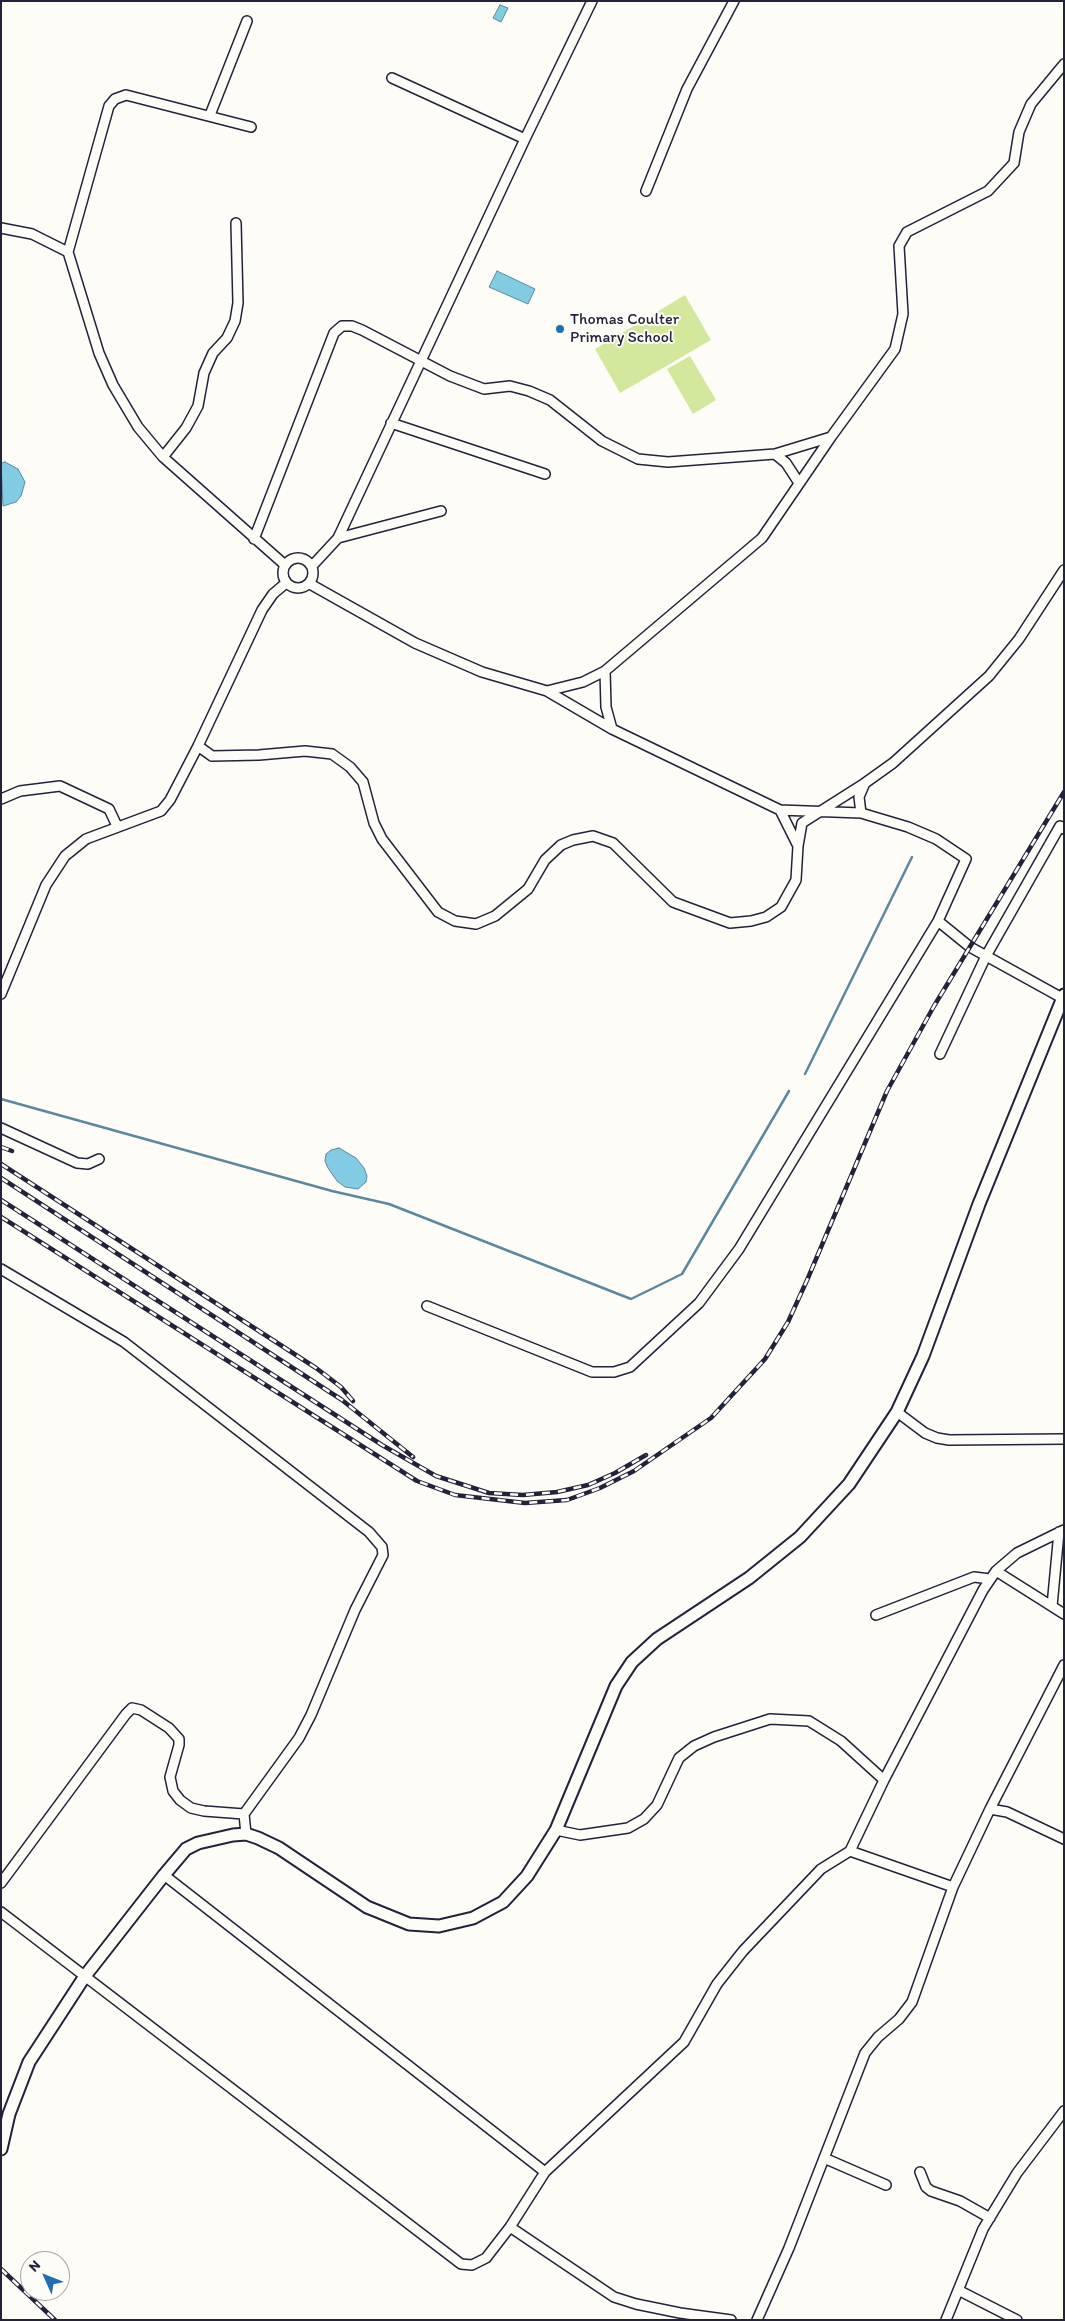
<!DOCTYPE html>
<html>
<head>
<meta charset="utf-8">
<style>
  body { margin:0 }
  #map { position:relative; width:1065px; height:2321px; overflow:hidden; background:#fdfcf7; font-family:Itim,sans-serif }
  canvas { display:block }
  .frame { position:absolute; inset:0; border:2px solid #22223b; pointer-events:none }
  .north { position:absolute; left:20px; top:2251px; width:50px; height:50px; box-sizing:border-box; background:#fdfcf7; border:1px solid #a5a5ac; border-radius:50%; rotate:314deg; font-size:14px; font-weight:700; line-height:20px; text-align:center; color:#22223b }
  .north::after { content:''; display:block; margin:auto; width:18px; height:22px; background:#1f6fb2; clip-path:polygon(50% 0,100% 100%,50% 72%,0 100%) }
</style>
</head>
<body>
<div id="map">
<canvas width="1065" height="2321"></canvas>
<div class="frame"></div>
<div class="north">N</div>
</div>
<script>
const ctx = document.querySelector('canvas').getContext('2d');
ctx.lineJoin = 'round';
function fillPath(path, color) { ctx.fillStyle = color; ctx.fill(path, 'evenodd'); }
const toPath = rows => new Path2D(rows.map(r => 'M' + r).join(''));
function trace(path, color, width, dash) { ctx.strokeStyle = color; ctx.lineWidth = width; ctx.lineCap = dash ? 'butt' : 'round'; ctx.setLineDash(dash || []); ctx.stroke(path); }
function write(font, color, halo, rows, align = 'center') {
  ctx.font = font + ' Itim,sans-serif'; ctx.lineWidth = 4; ctx.setLineDash([]); ctx.textBaseline = 'middle'; ctx.strokeStyle = halo; ctx.fillStyle = color; for (const [text, x, y, turn = 0] of rows) {
    ctx.save(); ctx.translate(x, y); ctx.rotate((+turn || 0) * Math.PI / 180); ctx.textAlign = isNaN(turn) ? turn : align; if (halo) ctx.strokeText(text, 0, 0); ctx.fillText(text, 0, 0); ctx.restore();
  }
}
const green = toPath([
  [685,295,711,340,620,393,595,349],
  [690,356,716,400,693,414,667,369]
]);
const water = toPath([
  [500,5,508,8,501,22,493,18,500,5],
  [497,271,535,289,528,304,489,287,497,271],
  [5,462,18,469,25,482,21,496,16,502,3,506,1,463,5,462],
  [339,1148,356,1158,364,1168,367,1176,366,1182,358,1189,345,1187,337,1181,328,1168,325,1161,326,1154,331,1150,339,1148]
]);
const stream = toPath([
  [805,1074,912,857],
  [1,1099,332,1191,389,1204,631,1299,682,1274,789,1091]
]);
const street = toPath([
  [392,78,525,139],
  [210,115,247,21],
  [646,191,687,89,734,1],
  [1,228,32,234,68,252,99,353,113,385,138,427,163,457,285,565],
  [68,252,109,106,115,99,126,95,251,127],
  [391,423,545,474],
  [775,454,786,463,799,483],
  [163,457,186,428,198,406,204,373,213,353,227,338,235,321,238,303,236,223],
  [338,538,441,511],
  [254,539,334,333,342,326,352,326,362,330,450,376,484,389,510,386,529,391,550,400,602,441,638,459,668,462,775,454,831,437],
  '283 573a15 15 0 1 1 30 0a15 15 0 1 1-30 0Z',
  [312,566,338,538,525,139,592,1],
  [310,584,415,643,482,672,547,691,612,729,780,810,861,813,908,827,936,839,966,859,938,921,970,947,1064,999],
  [605,671,606,707,612,729],
  [547,691,583,682,605,671,762,538,831,437,895,349,903,314,899,246,907,232,988,191,1014,163,1019,132,1031,104,1064,64],
  [198,746,212,756,259,755,305,751,332,754,350,767,363,782,374,823,382,839,438,912,455,921,476,924,495,916,528,889,545,860,561,845,573,840,593,836,613,843,673,902,730,923,751,921,766,917,781,907,796,880,798,846,802,823,865,783],
  [1,799,20,791,60,786,109,809,117,826],
  [780,810,798,846],
  [861,813,859,797,865,783,893,763,989,676,1019,639,1064,570],
  [1,994,46,885,65,856,86,839,161,811,170,800,198,746,262,610,273,594,286,583],
  [940,1054,986,956,1060,826,1064,829],
  [1,1128,77,1163,88,1164,99,1159],
  [1,1269,124,1342,369,1532,382,1547,383,1555,355,1610,311,1715,299,1738,244,1814,246,1834],
  [427,1306,592,1372,614,1372,630,1367,699,1303,739,1249,938,921],
  [897,1412,925,1433,937,1438,949,1440,1064,1439],
  [996,1571,1064,1614],
  [1052,1606,1059,1532],
  [876,1615,974,1577,990,1579],
  [990,1809,1007,1812,1064,1839],
  [556,1830,580,1835,628,1828,644,1819,657,1805,679,1758,694,1746,714,1737,770,1719,809,1721,841,1741,884,1780],
  [850,1851,953,1887],
  [1,1883,126,1714,132,1708,141,1710,169,1728,179,1739,179,1745,170,1777,173,1791,180,1800,191,1808,204,1811,244,1814],
  [1,1912,461,2264,472,2265,486,2258,510,2227,545,2172,164,1875],
  [824,2158,886,2185],
  [545,2172,684,2042,717,1984,743,1951,821,1869,850,1851,884,1780,983,1590,996,1571,1017,1553,1064,1530],
  [920,2172,926,2187,931,2191,960,2201,990,2218],
  [510,2227,614,2297,636,2304,680,2313,731,2320],
  [960,2291,1017,2320],
  [757,2320,789,2248,865,2053,878,2037,899,2019,912,2002,953,1887,990,1809,1064,1665],
  [946,2320,983,2229,1017,2173,1064,2111]
]);
const secondary = toPath([
  [1,2149,9,2114,29,2062,85,1976,164,1875,186,1849,198,1843,233,1835,246,1834,258,1838,279,1848,367,1907,409,1924,439,1926,473,1918,503,1902,527,1876,556,1830,616,1686,632,1662,657,1639,749,1578,800,1537,849,1484,897,1412,923,1356,979,1204,1064,995]
]);
const rail = toPath([
  [1,1147,12,1151],
  [1,1164,316,1368,341,1387,353,1401],
  [1,1178,342,1400,413,1457],
  [1,1200,382,1445,436,1476,489,1493,523,1495,557,1492,588,1485,615,1473,646,1455],
  [1,1217,417,1481,455,1495,525,1503,567,1500,600,1488,634,1471,711,1418,765,1359,788,1322,808,1278,887,1091,934,1006,1064,792],
  [1,2269,55,2320]
]);
const markers = [
  [560,329,5,"#1f6fb2"]
];
const poiNames = [
  ["Thomas Coulter",570,320],
  ["Primary School",570,338]
];
fillPath(green, '#d4e89d');
fillPath(water, '#81cce2');
trace(water, '#5b889f', 1);
trace(stream, '#5b889f', 2.5);
trace(street, '#22223b', 12);
trace(secondary, '#22223b', 15);
trace(street, '#fdfcf7', 9);
trace(secondary, '#fdfcf7', 11);
trace(rail, '#22223b', 4.5);
trace(rail, '#fdfcf7', 2.5, [8]);
for (const [x, y, r, color] of markers) { const dot = new Path2D(); dot.arc(x, y, r, 0, 2 * Math.PI); ctx.fillStyle = color; ctx.fill(dot); trace(dot, '#fdfcf7', 2); }
write('16px', '#22223b', '#fdfcf7', poiNames, 'left');
</script>
</body>
</html>
